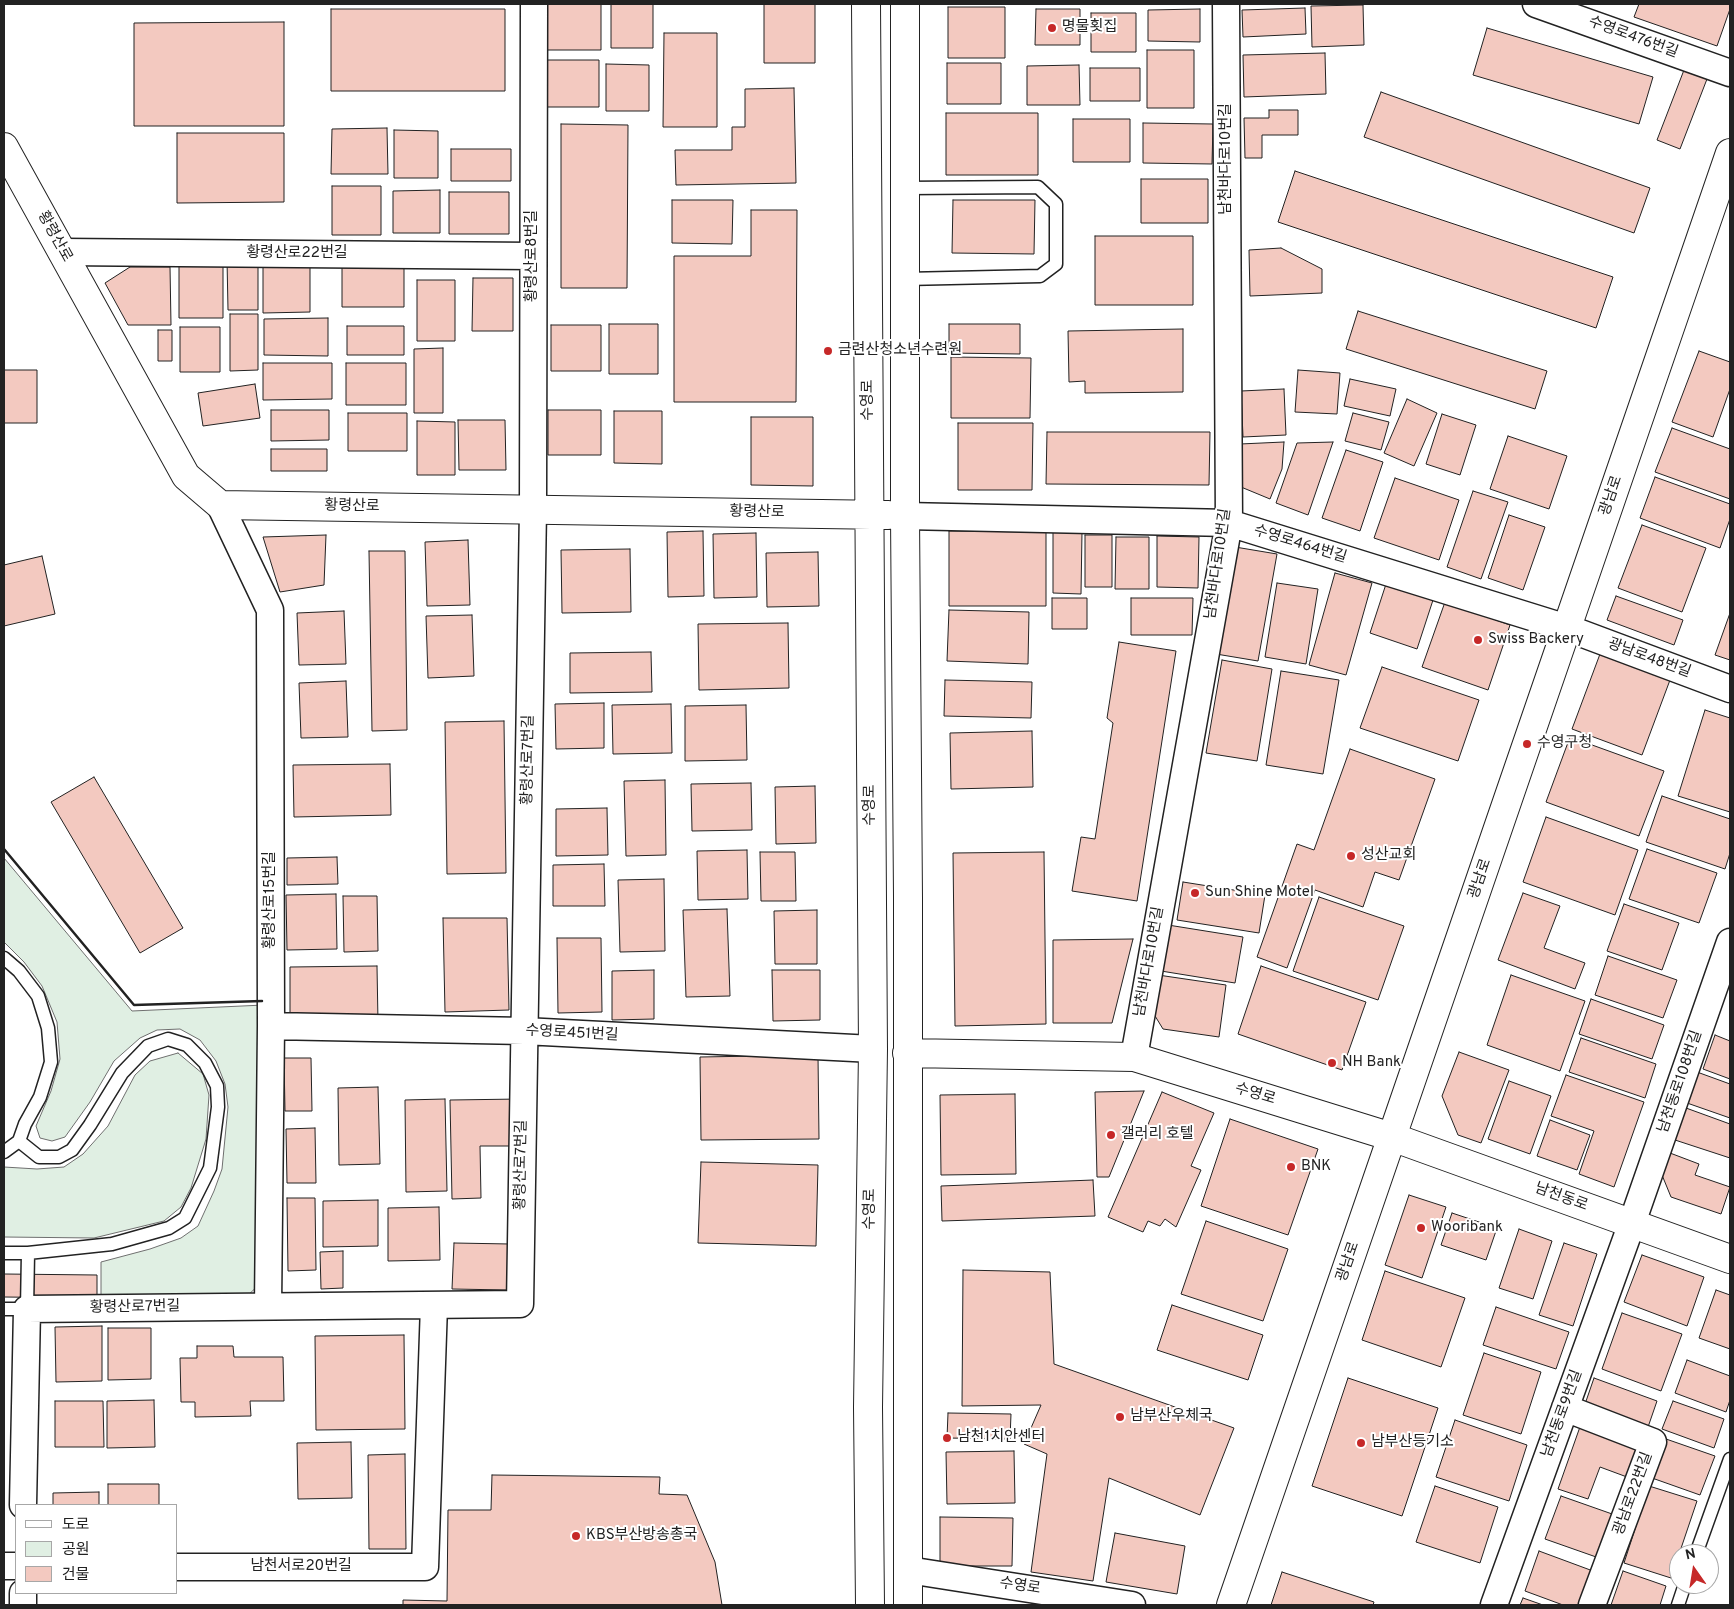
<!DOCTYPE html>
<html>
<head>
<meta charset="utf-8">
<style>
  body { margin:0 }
  #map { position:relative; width:1734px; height:1609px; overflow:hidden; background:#fff; font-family:Overpass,"Noto Sans KR",sans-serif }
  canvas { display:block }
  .frame { position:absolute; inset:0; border:5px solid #222; pointer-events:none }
  .legend { position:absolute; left:15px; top:1504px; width:162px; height:90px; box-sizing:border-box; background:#fff; border:1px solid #a7a7a7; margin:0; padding:6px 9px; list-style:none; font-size:15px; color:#222 }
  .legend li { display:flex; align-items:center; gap:10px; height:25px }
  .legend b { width:25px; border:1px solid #a7a7a7 }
  .north { position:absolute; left:1669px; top:1544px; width:50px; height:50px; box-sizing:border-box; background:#fff; border:1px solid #a7a7a7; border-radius:50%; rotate:347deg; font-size:14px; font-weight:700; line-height:20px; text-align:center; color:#222 }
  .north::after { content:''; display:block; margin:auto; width:18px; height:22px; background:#c62828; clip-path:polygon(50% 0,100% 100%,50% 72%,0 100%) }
</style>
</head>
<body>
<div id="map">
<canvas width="1734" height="1609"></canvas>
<div class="frame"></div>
<ul class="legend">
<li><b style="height:6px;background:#fff"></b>도로</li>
<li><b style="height:14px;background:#e0efe3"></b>공원</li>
<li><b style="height:14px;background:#f3c9c0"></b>건물</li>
</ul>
<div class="north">N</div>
</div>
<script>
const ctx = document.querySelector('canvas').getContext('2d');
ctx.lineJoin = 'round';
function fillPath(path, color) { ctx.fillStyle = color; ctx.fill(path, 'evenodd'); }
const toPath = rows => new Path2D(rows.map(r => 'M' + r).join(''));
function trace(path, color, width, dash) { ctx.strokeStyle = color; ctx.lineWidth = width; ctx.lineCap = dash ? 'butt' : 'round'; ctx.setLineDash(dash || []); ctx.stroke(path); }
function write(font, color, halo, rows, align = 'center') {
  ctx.font = font + ' Overpass,"Noto Sans KR",sans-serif'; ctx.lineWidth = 4; ctx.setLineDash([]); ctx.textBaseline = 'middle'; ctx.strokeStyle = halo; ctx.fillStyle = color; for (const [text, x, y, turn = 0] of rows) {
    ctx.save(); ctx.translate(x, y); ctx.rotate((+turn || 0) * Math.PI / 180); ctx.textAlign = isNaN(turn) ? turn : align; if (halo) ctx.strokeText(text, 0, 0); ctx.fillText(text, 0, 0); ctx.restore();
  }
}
const green = toPath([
  [4,858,132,1011,264,1005,263,1281,245,1298,101,1295,101,1262,150,1249,181,1238,198,1226,214,1191,222,1169,228,1107,225,1084,216,1061,200,1040,180,1029,157,1030,140,1038,114,1061,90,1102,65,1137,52,1141,40,1138,36,1126,51,1091,60,1059,57,1022,42,986,24,962,4,942,4,858],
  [178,1053,203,1074,209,1095,206,1139,191,1188,181,1207,164,1221,94,1238,4,1237,4,1167,37,1169,64,1167,83,1154,108,1126,135,1075,150,1061,178,1053]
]);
const building = toPath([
  [542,4,601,4,601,50,542,50,542,4],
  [611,4,653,4,653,48,611,48,611,4],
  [764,4,815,4,815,63,764,63,764,4],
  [1639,4,1730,4,1730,9,1717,46,1634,17,1639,4],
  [1363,5,1364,45,1312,47,1311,6,1363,5],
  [948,7,1005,7,1005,58,948,58,948,7],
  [1305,8,1306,34,1243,37,1242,10,1305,8],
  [331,9,505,9,505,91,331,91,331,9],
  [1036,9,1080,9,1080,45,1035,45,1036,9],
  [1200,9,1200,42,1148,41,1148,10,1200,9],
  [1091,13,1136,13,1136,52,1091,52,1091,13],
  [284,22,284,126,134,126,134,23,284,22],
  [1487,28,1653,77,1639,124,1473,75,1487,28],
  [664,33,717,33,717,127,663,127,664,33],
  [1147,50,1194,50,1194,108,1147,108,1147,50],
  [1325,53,1326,94,1244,97,1243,55,1325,53],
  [545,60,599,60,599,107,545,107,545,60],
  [947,63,1001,63,1001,104,947,104,947,63],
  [606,64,649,65,649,111,606,111,606,64],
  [1079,65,1080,105,1027,105,1027,66,1079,65],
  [1090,68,1140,68,1140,101,1090,101,1090,68],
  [1684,70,1707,79,1680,149,1657,140,1684,70],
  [794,88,796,183,676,185,675,150,732,150,732,127,745,127,745,89,794,88],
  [1381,92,1650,188,1634,233,1364,137,1381,92],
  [1269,110,1298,110,1298,135,1262,135,1262,158,1245,158,1244,118,1269,118,1269,110],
  [946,113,1038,113,1038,175,946,175,946,113],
  [1073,119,1130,119,1130,162,1073,162,1073,119],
  [1143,123,1213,124,1212,164,1143,163,1143,123],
  [561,124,628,125,627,288,561,288,561,124],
  [387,128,388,174,331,174,332,129,387,128],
  [394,130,438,131,438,178,394,178,394,130],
  [177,133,284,133,284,202,177,203,177,133],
  [451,149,511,149,511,181,451,181,451,149],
  [1295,171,1613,277,1596,328,1278,222,1295,171],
  [1141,179,1208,179,1208,223,1141,223,1141,179],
  [332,186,381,186,381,235,332,235,332,186],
  [440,190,440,233,393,233,393,191,440,190],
  [449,192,509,192,509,234,449,234,449,192],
  [672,200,733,200,732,244,672,243,672,200],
  [953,200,1035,200,1034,254,952,253,953,200],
  [751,210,797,210,796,402,674,402,674,256,751,256,751,210],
  [1095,236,1193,236,1193,305,1095,305,1095,236],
  [1281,248,1322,269,1322,293,1250,296,1249,250,1281,248],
  [227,259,258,259,258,310,228,310,227,259],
  [263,261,310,261,310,312,263,313,263,261],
  [179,264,223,264,223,318,179,318,179,264],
  [342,265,404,266,404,307,342,307,342,265],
  [130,267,170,267,171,325,128,325,105,283,130,267],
  [473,278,513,278,513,331,472,331,473,278],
  [417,280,455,280,455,341,417,341,417,280],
  [1358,311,1547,371,1535,409,1346,349,1358,311],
  [230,314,258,314,258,370,230,371,230,314],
  [328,318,328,356,264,355,264,319,328,318],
  [609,324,658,324,658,374,609,374,609,324],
  [949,324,1020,324,1020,354,949,353,949,324],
  [551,325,601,325,601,371,551,371,551,325],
  [347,326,404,326,404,355,347,355,347,326],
  [180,327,220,327,220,372,180,372,180,327],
  [1183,329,1183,392,1085,393,1085,381,1069,382,1068,331,1183,329],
  [158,330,172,330,172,361,158,361,158,330],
  [443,348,443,413,414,413,414,349,443,348],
  [1699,351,1730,362,1730,389,1713,437,1672,422,1699,351],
  [951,357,1031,358,1030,418,951,418,951,357],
  [263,363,332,363,332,399,263,400,263,363],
  [346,363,406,363,406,405,346,405,346,363],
  [4,370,37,370,37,423,4,423,4,370],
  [1298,370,1340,373,1337,414,1295,412,1298,370],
  [1350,379,1396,389,1390,416,1344,406,1350,379],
  [255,384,260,418,203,426,198,393,255,384],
  [1284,389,1286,435,1243,437,1241,391,1284,389],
  [1407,399,1437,413,1414,466,1384,453,1407,399],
  [271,410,329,410,329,440,271,441,271,410],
  [548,410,601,410,601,455,548,455,548,410],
  [614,411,662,411,662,464,614,463,614,411],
  [348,413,407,413,407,451,348,451,348,413],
  [1353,413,1389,422,1381,450,1345,441,1353,413],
  [1442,414,1476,425,1460,475,1426,464,1442,414],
  [751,417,813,417,813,486,751,485,751,417],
  [458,420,505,420,506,470,459,470,458,420],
  [417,421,455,422,455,475,417,475,417,421],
  [958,423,1033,423,1032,490,958,490,958,423],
  [1672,428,1730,449,1730,499,1655,472,1672,428],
  [1047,432,1210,432,1209,485,1046,484,1047,432],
  [1508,436,1567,456,1549,509,1490,489,1508,436],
  [1284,442,1282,469,1270,499,1241,487,1240,444,1284,442],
  [1333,442,1308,515,1276,503,1297,443,1333,442],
  [271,449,327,449,327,471,271,471,271,449],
  [1346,450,1383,462,1360,531,1322,518,1346,450],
  [1655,477,1730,504,1730,519,1720,548,1640,518,1655,477],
  [1395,478,1459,500,1439,560,1374,538,1395,478],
  [1473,491,1508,502,1481,579,1447,567,1473,491],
  [1509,515,1545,527,1523,590,1488,578,1509,515],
  [1642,525,1706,548,1682,612,1618,588,1642,525],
  [703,531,704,596,668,597,667,532,703,531],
  [949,531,1046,532,1046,606,949,606,949,531],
  [1053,532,1082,532,1081,594,1053,593,1053,532],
  [756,533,757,597,714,598,713,534,756,533],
  [326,535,324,585,280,592,263,537,326,535],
  [1085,535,1112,535,1112,587,1085,587,1085,535],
  [1157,536,1199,537,1198,588,1157,587,1157,536],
  [1116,537,1149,537,1149,589,1115,589,1116,537],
  [468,540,470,605,427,606,425,542,468,540],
  [1235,547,1277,554,1258,661,1216,654,1235,547],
  [630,549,631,612,562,613,561,550,630,549],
  [369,551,405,551,407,730,372,731,369,551],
  [818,552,819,606,767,607,766,553,818,552],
  [42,556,55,614,4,626,4,565,42,556],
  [1335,573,1372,583,1346,675,1309,665,1335,573],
  [1387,581,1434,597,1417,649,1370,633,1387,581],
  [1277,583,1318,589,1306,664,1265,657,1277,583],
  [1616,596,1683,620,1674,645,1607,620,1616,596],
  [1052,598,1087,598,1087,629,1052,629,1052,598],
  [1131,598,1193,598,1192,635,1131,635,1131,598],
  [1445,602,1510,625,1488,690,1422,667,1445,602],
  [949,610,1029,612,1028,664,947,661,949,610],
  [344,611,346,664,299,665,297,613,344,611],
  [1730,613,1730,660,1715,655,1730,613],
  [472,615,474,676,428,678,426,616,472,615],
  [788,623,789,688,699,690,698,624,788,623],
  [1119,642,1176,651,1137,901,1072,891,1081,837,1095,839,1113,723,1107,718,1119,642],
  [651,652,652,692,570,693,570,653,651,652],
  [1600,654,1670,680,1642,755,1572,729,1600,654],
  [1222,660,1272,669,1257,761,1206,753,1222,660],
  [1382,667,1479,700,1458,761,1360,728,1382,667],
  [1281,671,1339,680,1323,774,1266,765,1281,671],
  [945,680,1032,682,1031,718,944,716,945,680],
  [346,681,348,737,301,738,299,683,346,681],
  [604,703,604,748,556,749,555,704,604,703],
  [671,704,672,753,613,754,612,705,671,704],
  [746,705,747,760,685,761,685,706,746,705],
  [1705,710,1730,718,1730,812,1678,796,1705,710],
  [504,721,506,873,447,874,445,722,504,721],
  [1032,731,1033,787,951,789,950,733,1032,731],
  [1570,737,1664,771,1639,836,1546,802,1570,737],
  [1350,749,1435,779,1399,880,1375,872,1363,907,1315,890,1287,968,1257,957,1297,844,1314,850,1350,749],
  [390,764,391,815,294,817,293,765,390,764],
  [94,777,183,928,140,953,51,802,94,777],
  [665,780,666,855,626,856,624,781,665,780],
  [751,783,752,830,692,831,691,784,751,783],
  [815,786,816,843,776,844,775,787,815,786],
  [1662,796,1730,819,1730,853,1725,869,1646,842,1662,796],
  [607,808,608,855,556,856,556,809,607,808],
  [1546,817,1638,850,1615,915,1523,882,1546,817],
  [1647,849,1717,873,1699,923,1629,899,1647,849],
  [747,850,748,899,698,900,697,851,747,850],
  [760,852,795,852,796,901,761,901,760,852],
  [1044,852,1046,1024,955,1026,953,853,1044,852],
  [337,857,338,884,287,885,287,858,337,857],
  [604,864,605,906,553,906,553,865,604,864],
  [664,879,665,951,620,952,618,880,664,879],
  [1183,882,1265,895,1259,933,1177,920,1183,882],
  [1523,893,1560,906,1544,948,1585,963,1575,989,1498,960,1523,893],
  [336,894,337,949,287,950,286,895,336,894],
  [343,896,377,896,378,951,344,952,343,896],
  [1319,897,1404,926,1378,1000,1293,971,1319,897],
  [1624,904,1679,923,1662,970,1607,951,1624,904],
  [727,909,730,996,686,997,683,910,727,909],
  [817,910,817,964,775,964,774,911,817,910],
  [443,918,507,918,509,1010,445,1012,443,918],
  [1168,925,1243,937,1235,983,1161,971,1168,925],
  [557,938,601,938,602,1012,558,1013,557,938],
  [1133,939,1112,1023,1053,1023,1053,940,1133,939],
  [1608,956,1677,980,1663,1018,1595,995,1608,956],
  [377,966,378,1022,290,1024,290,967,377,966],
  [1261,966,1366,1002,1342,1070,1238,1034,1261,966],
  [654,970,654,1019,612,1020,612,971,654,970],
  [772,970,820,970,820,1020,773,1021,772,970],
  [1158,975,1226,985,1219,1037,1163,1029,1152,1011,1158,975],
  [1511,975,1585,1001,1560,1071,1487,1045,1511,975],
  [1591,999,1664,1025,1652,1059,1579,1034,1591,999],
  [1715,1035,1730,1041,1730,1079,1703,1069,1715,1035],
  [1581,1038,1656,1064,1645,1098,1569,1072,1581,1038],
  [1459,1052,1509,1070,1481,1143,1458,1135,1442,1096,1459,1052],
  [818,1055,819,1139,701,1140,700,1057,818,1055],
  [284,1058,311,1058,312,1111,285,1111,284,1058],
  [1697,1072,1730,1084,1730,1118,1687,1103,1697,1072],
  [1566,1075,1644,1102,1614,1187,1579,1174,1594,1131,1551,1116,1566,1075],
  [1509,1081,1551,1096,1530,1154,1488,1139,1509,1081],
  [378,1087,380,1164,339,1165,338,1088,378,1087],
  [1144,1091,1109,1177,1097,1177,1095,1092,1144,1091],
  [1162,1092,1214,1113,1191,1166,1201,1170,1176,1227,1165,1219,1160,1226,1148,1221,1143,1232,1108,1217,1162,1092],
  [1015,1094,1016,1174,941,1175,940,1095,1015,1094],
  [445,1099,447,1191,406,1192,405,1100,445,1099],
  [521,1099,521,1146,480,1146,481,1198,452,1199,450,1100,521,1099],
  [1686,1108,1730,1124,1730,1158,1675,1140,1686,1108],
  [1230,1119,1318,1149,1288,1235,1201,1206,1230,1119],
  [1550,1120,1590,1135,1577,1170,1537,1156,1550,1120],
  [315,1128,316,1183,287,1183,286,1129,315,1128],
  [1670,1153,1699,1164,1695,1175,1730,1187,1721,1214,1671,1197,1662,1175,1670,1153],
  [701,1162,818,1165,816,1246,698,1243,701,1162],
  [1093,1180,1095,1216,942,1221,941,1186,1093,1180],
  [1409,1195,1446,1207,1422,1278,1385,1265,1409,1195],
  [287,1198,315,1198,316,1270,288,1271,287,1198],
  [378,1200,378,1246,323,1247,323,1201,378,1200],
  [439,1207,440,1260,388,1261,388,1208,439,1207],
  [1452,1213,1497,1228,1486,1260,1441,1245,1452,1213],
  [1206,1221,1288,1249,1263,1321,1181,1294,1206,1221],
  [1519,1229,1552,1241,1533,1299,1499,1288,1519,1229],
  [454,1243,510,1244,508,1290,452,1289,454,1243],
  [1564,1243,1597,1254,1573,1326,1539,1315,1564,1243],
  [343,1251,343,1288,321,1289,320,1252,343,1251],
  [1642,1255,1704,1277,1687,1326,1624,1302,1642,1255],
  [963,1270,1050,1272,1054,1364,1234,1428,1200,1515,1109,1478,1093,1581,1031,1572,1047,1454,1024,1444,1041,1405,962,1406,963,1270],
  [1385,1271,1465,1298,1441,1367,1362,1340,1385,1271],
  [4,1274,97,1275,97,1298,4,1297,4,1274],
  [1716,1290,1730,1295,1730,1349,1699,1338,1716,1290],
  [1172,1305,1263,1335,1248,1380,1157,1350,1172,1305],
  [1496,1307,1569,1332,1556,1369,1483,1345,1496,1307],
  [1622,1313,1682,1334,1661,1391,1602,1369,1622,1313],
  [102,1326,102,1381,56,1382,55,1327,102,1326],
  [108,1328,151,1328,151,1379,108,1380,108,1328],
  [404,1335,405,1429,316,1430,315,1336,404,1335],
  [197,1346,233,1346,234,1357,283,1357,284,1401,250,1401,251,1416,195,1417,195,1402,181,1402,180,1358,197,1358,197,1346],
  [1484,1353,1541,1372,1521,1434,1463,1415,1484,1353],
  [1687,1360,1730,1376,1730,1400,1726,1412,1675,1393,1687,1360],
  [1348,1378,1438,1408,1402,1516,1312,1486,1348,1378],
  [1594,1378,1657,1401,1647,1430,1584,1407,1594,1378],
  [154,1400,155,1447,107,1448,107,1401,154,1400],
  [55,1401,103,1401,104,1447,55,1447,55,1401],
  [1673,1401,1724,1419,1714,1448,1662,1429,1673,1401],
  [948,1413,1011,1414,1010,1439,947,1438,948,1413],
  [1455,1420,1527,1445,1509,1501,1436,1477,1455,1420],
  [1581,1424,1639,1445,1627,1477,1600,1467,1588,1499,1558,1489,1581,1424],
  [1666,1439,1715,1456,1700,1495,1652,1478,1666,1439],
  [351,1442,352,1498,298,1499,297,1443,351,1442],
  [1014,1451,1015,1503,947,1504,946,1452,1014,1451],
  [405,1454,406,1549,369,1549,368,1455,405,1454],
  [492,1475,660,1477,659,1494,687,1495,715,1562,722,1605,403,1605,403,1600,447,1601,448,1510,491,1510,492,1475],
  [108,1484,159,1484,159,1505,108,1505,108,1484],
  [1435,1486,1498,1507,1480,1563,1416,1542,1435,1486],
  [1649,1486,1697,1501,1671,1578,1624,1563,1649,1486],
  [99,1492,99,1505,53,1505,53,1493,99,1492],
  [1561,1496,1615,1515,1599,1558,1545,1539,1561,1496],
  [940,1517,1013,1518,1012,1566,940,1566,940,1517],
  [1115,1533,1185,1546,1177,1594,1106,1582,1115,1533],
  [1539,1551,1593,1571,1580,1605,1563,1605,1525,1591,1539,1551],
  [1623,1571,1666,1586,1660,1605,1611,1605,1623,1571],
  [1282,1572,1374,1602,1373,1605,1271,1605,1282,1572],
  [1523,1598,1543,1605,1520,1605,1523,1598]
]);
const lane = toPath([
  [905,279,1040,276,1056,264,1056,204,1038,187,905,188],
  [4,958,19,971,38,996,48,1028,51,1062,40,1097,25,1124,19,1141,4,1152],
  [4,1253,28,1253,112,1244,169,1228,185,1218,210,1168,218,1107,217,1086,205,1063,187,1045,168,1039,148,1046,122,1073,90,1125,72,1150,59,1157,39,1157,19,1141],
  [4,1309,27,1309,28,1253],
  [1696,1554,1730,1459],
  [1678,1605,1685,1584]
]);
const street = toPath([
  [1536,4,1730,73],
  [62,252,533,256],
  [220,505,270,610,271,1026,268,1306],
  [905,516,1229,523,1567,628,1730,689],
  [271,1026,524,1031,873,1049],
  [1134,1057,1229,523,1226,4],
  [1565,1408,1653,1442,1592,1605],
  [23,1505,27,1309,520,1304,533,509,534,4],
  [4,1566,16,1566],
  [176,1567,425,1567,434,1305],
  [908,1570,1132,1605],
  [23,1593,23,1605],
  [1494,1605,1632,1223,1730,942]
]);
const secondary = toPath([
  [866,4,873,1049,868,1407,870,1605],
  [905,4,905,516,908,897,908,1605],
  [4,147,186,476,220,505,888,515],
  [907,1053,1134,1057,1392,1137,1730,1259],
  [1231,1605,1730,153]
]);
const wall = toPath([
  [4,849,134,1005,262,1001]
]);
const markers = [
  [1052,28,5,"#c62828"],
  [828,351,5,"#c62828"],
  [1478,640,5,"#c62828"],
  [1527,744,5,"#c62828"],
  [1351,856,5,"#c62828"],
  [1195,893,5,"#c62828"],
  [1332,1063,5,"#c62828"],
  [1111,1135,5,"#c62828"],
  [1291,1167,5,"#c62828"],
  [1421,1228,5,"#c62828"],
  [1120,1417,5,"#c62828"],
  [947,1438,5,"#c62828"],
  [1361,1443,5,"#c62828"],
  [576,1536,5,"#c62828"]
];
const poiNames = [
  ["명물횟집",1062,28],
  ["금련산청소년수련원",838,351],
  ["Swiss Backery",1488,640],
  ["수영구청",1537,744],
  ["성산교회",1361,856],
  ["Sun Shine Motel",1205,893],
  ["NH Bank",1342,1063],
  ["갤러리 호텔",1121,1135],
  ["BNK",1301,1167],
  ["Wooribank",1431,1228],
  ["남부산우체국",1130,1417],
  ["남천1치안센터",957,1438],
  ["남부산등기소",1371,1443],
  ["KBS부산방송총국",586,1536]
];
const streetNames = [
  ["수영로476번길",1633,38,20],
  ["남천바다로10번길",1227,159,-90],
  ["황령산로",54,237,61],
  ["황령산로22번길",297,254],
  ["황령산로8번길",533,256,-90],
  ["수영로",869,400,-90],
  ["광남로",1612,496,-71],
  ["황령산로",352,507,1],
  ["황령산로",757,513,1],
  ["수영로464번길",1300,545,17],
  ["남천바다로10번길",1219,564,-82],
  ["광남로48번길",1649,659,20],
  ["황령산로7번길",529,760,-89],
  ["수영로",871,805,-90],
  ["광남로",1481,879,-71],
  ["황령산로15번길",271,900,-90],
  ["남천바다로10번길",1150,962,-80],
  ["수영로451번길",572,1034,3],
  ["남천동로108번길",1681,1082,-71],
  ["수영로",1255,1095,17],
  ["황령산로7번길",522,1165,-89],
  ["남천동로",1561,1198,20],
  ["수영로",871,1209,-89],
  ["광남로",1349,1262,-71],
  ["황령산로7번길",135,1308,-1],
  ["남천동로9번길",1563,1414,-70],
  ["광남로22번길",1634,1494,-70],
  ["남천서로20번길",301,1567],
  ["수영로",1020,1587,9]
];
fillPath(green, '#e0efe3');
trace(green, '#6f6f6f', 1);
fillPath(building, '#f3c9c0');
trace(building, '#222', 1);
trace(lane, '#222', 15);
trace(street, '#222', 29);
trace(secondary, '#222', 30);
trace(lane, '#fff', 12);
trace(street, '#fff', 26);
trace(secondary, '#fff', 28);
trace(wall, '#222', 2.5);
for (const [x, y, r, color] of markers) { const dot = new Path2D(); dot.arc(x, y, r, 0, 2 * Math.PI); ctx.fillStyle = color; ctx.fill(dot); trace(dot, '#fff', 2); }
write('15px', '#222', '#fff', poiNames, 'left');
write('15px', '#222', '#fff', streetNames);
</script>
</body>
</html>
